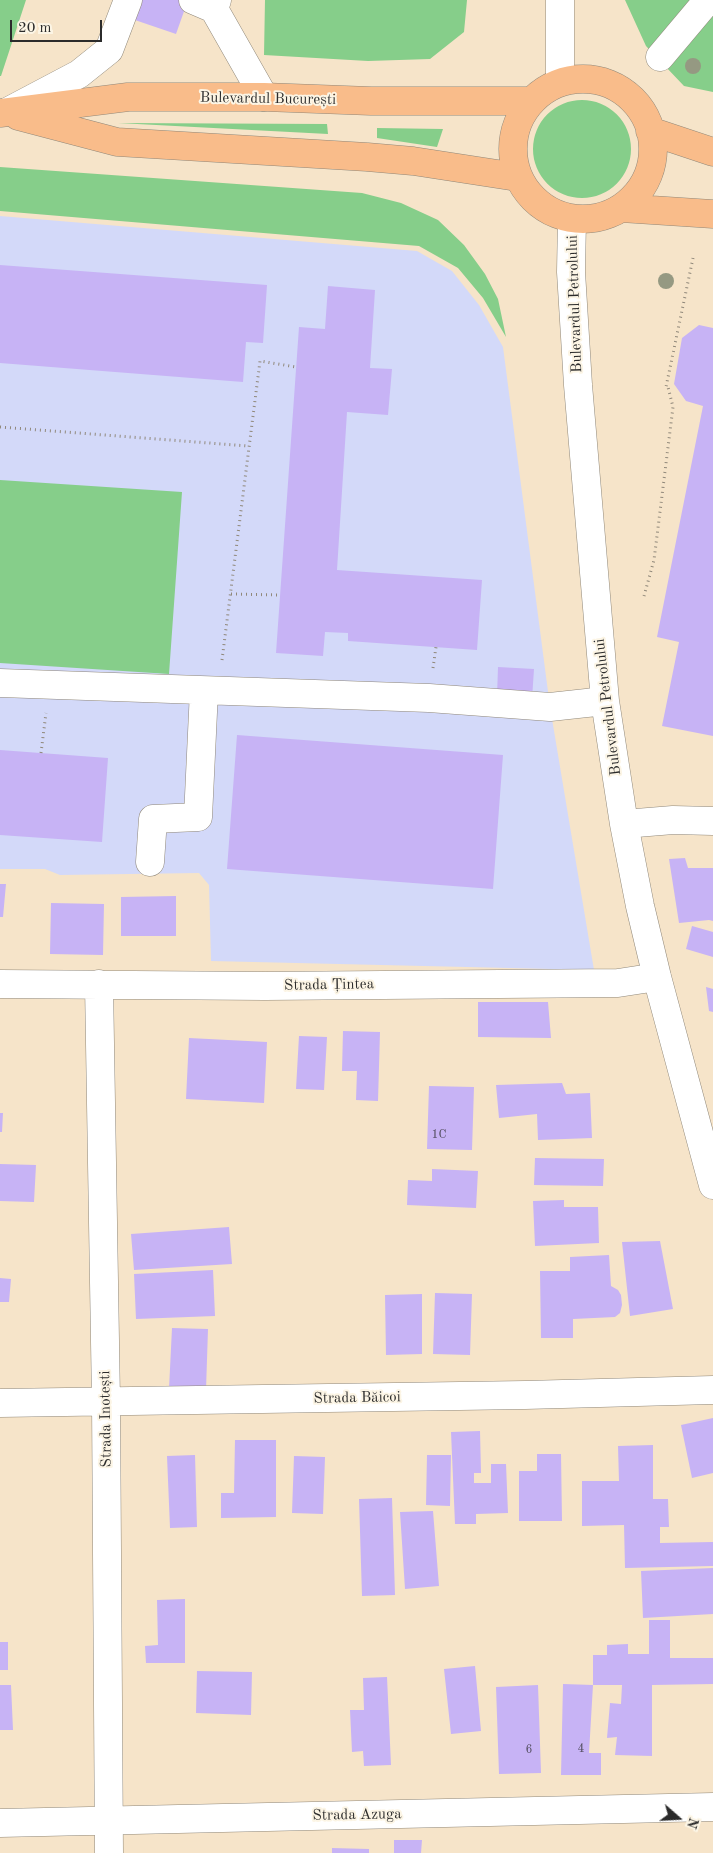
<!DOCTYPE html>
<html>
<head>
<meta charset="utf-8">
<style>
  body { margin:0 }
  #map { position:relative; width:713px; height:1853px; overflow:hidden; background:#f6e4c9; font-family:"Old Standard TT",serif }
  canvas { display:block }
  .north { position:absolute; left:653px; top:1793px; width:50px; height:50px; -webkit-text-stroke:4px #fcf5e5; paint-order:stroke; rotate:109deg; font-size:14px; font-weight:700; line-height:20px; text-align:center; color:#2b2b2b }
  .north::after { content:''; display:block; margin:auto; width:18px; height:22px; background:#2b2b2b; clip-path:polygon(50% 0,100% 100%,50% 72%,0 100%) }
  .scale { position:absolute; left:10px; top:20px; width:92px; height:22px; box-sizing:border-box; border:2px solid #2b2b2b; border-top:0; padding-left:6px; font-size:15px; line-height:18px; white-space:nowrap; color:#2b2b2b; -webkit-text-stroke:4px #fcf5e5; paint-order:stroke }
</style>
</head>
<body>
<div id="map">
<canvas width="713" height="1853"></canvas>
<div class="north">N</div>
<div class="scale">20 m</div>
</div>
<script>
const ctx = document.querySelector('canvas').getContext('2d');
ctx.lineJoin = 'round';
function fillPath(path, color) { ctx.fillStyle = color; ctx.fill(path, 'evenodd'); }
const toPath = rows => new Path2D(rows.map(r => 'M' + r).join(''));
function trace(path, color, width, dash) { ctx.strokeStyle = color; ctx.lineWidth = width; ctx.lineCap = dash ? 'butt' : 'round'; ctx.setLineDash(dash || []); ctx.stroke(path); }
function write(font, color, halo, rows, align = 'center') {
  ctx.font = font + ' "Old Standard TT",serif'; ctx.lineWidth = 4; ctx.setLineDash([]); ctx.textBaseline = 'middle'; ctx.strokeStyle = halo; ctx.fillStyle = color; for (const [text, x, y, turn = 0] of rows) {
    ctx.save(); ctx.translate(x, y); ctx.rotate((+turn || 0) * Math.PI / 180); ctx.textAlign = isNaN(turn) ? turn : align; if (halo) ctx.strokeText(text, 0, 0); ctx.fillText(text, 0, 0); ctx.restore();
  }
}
const built = toPath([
  [0,216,417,251,452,271,479,305,503,347,550,707,594,970,211,961,209,885,199,873,60,875,45,869,0,869]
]);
const green = toPath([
  [0,0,26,0,1,76,0,76],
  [265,0,467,0,464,32,430,59,368,61,264,55],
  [625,0,713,0,713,92,684,86,646,46],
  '533 149a49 49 0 1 1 98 0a49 49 0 1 1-98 0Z',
  [118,123,327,124,328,134],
  [377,128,443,129,437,147,377,138],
  [0,167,362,193,401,203,438,220,464,245,485,274,498,299,506,337,483,298,458,268,419,246,0,211],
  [0,480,182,492,169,674,0,663]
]);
const building = toPath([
  [136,0,188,0,176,34,129,18],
  [0,265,267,285,263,343,246,342,243,382,0,363],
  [328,286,375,290,370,368,392,369,388,415,347,412,337,570,482,580,477,650,348,641,348,633,325,632,323,656,276,653,299,327,325,329],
  [699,325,713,328,713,736,662,726,679,642,657,637,703,406,686,401,674,384,682,338],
  [498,667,534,669,532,699,497,697],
  [237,735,503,755,493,889,227,869],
  [0,750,108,758,102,842,0,835],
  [685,858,688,868,713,868,713,921,709,920,679,923,669,859],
  [0,884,6,884,3,917,0,917],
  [176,896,176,936,121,936,121,897],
  [51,903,104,904,103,955,50,954],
  [692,926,713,932,713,957,686,949],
  [706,987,713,989,713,1012,709,1011],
  [478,1002,548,1002,551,1038,478,1037],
  [343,1031,380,1032,378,1101,356,1100,357,1071,342,1071],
  [299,1036,327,1037,324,1090,296,1089],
  [189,1038,267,1042,264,1103,186,1099],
  [562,1083,566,1094,590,1093,592,1138,538,1140,537,1114,499,1118,496,1085],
  [429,1086,474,1087,472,1150,427,1149],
  [0,1113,3,1113,2,1132,0,1132],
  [535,1158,604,1159,603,1186,534,1185],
  [0,1164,36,1165,34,1202,0,1201],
  [432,1169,478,1171,476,1208,407,1205,408,1180,432,1181],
  [564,1200,564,1207,598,1207,599,1243,535,1246,533,1201],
  [229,1227,232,1264,134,1270,131,1234],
  [660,1241,673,1309,630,1316,622,1242],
  [609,1255,611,1286,618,1290,621,1295,622,1305,620,1313,615,1317,573,1319,573,1338,541,1338,540,1271,570,1271,570,1257],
  [213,1270,215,1316,136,1319,134,1274],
  [0,1278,11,1279,9,1302,0,1302],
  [435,1293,472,1294,470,1355,433,1354],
  [422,1294,422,1354,386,1355,385,1295],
  [172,1328,208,1329,206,1390,169,1389],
  [713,1418,713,1473,692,1478,681,1425],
  [480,1431,481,1473,474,1473,474,1483,491,1483,491,1464,506,1464,508,1513,476,1514,476,1524,455,1524,451,1432],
  [235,1440,276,1440,276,1517,221,1518,221,1493,234,1493],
  [653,1445,653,1499,668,1499,669,1527,660,1527,660,1543,713,1542,713,1566,625,1568,624,1525,582,1526,582,1481,619,1481,618,1446],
  [537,1454,561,1454,562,1521,519,1521,519,1471,537,1471],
  [195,1455,197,1527,170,1528,167,1456],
  [427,1455,451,1455,450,1506,426,1505],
  [294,1456,325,1457,323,1514,292,1513],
  [392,1498,395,1595,362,1596,359,1499],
  [433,1511,439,1586,405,1589,400,1512],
  [713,1568,713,1614,643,1618,641,1571],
  [185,1599,185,1663,146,1663,145,1646,158,1645,157,1600],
  [649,1620,670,1620,670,1658,713,1658,713,1684,652,1685,652,1756,615,1755,617,1737,607,1738,610,1703,621,1704,622,1685,593,1685,593,1655,607,1655,607,1645,628,1644,628,1654,649,1654],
  [0,1642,8,1642,8,1670,0,1670],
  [475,1666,481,1731,451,1734,444,1669],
  [197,1671,252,1672,251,1715,196,1713],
  [387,1677,391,1765,364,1766,363,1751,352,1752,350,1710,364,1710,363,1678],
  [563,1684,593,1685,589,1753,601,1753,601,1775,561,1775],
  [0,1685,11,1685,13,1730,0,1730],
  [538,1685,541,1773,499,1774,496,1687],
  [394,1840,422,1840,421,1853,394,1853],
  [332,1848,369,1849,369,1853,332,1853]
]);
const path = toPath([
  [0,427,248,446],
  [231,594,280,595],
  [644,596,654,560,673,407,668,387,666,387,693,258],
  [222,660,260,361,296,367],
  [433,668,436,647],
  [41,753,46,713]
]);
const minor = toPath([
  [193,0,214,9],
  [217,0,214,9,264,97],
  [660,57,708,0],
  [560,82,560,0],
  [7,112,79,74,109,50,128,0],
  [572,219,571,272,578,385,605,701,624,824,640,906,657,977,713,1185],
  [0,683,429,698,550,707,605,701],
  [624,824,673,820,713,821],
  [150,862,153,819,198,817,204,691],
  [0,984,265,986,618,983,657,977],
  [99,984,106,1401,109,1853],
  [0,1403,525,1395,713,1390],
  [0,1823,713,1807]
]);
const major = toPath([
  '513 149a70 70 0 1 1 140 0a70 70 0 1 1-140 0Z',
  [0,113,128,97,264,97,371,101,532,101],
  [18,116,117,142,367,157,413,161,517,177],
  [650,131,713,152],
  [621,208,713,214]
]);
const trees = [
  [693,66],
  [666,281]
];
const numberNames = [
  ["1C",439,1135],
  ["4",581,1749],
  ["6",529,1750]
];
const streetNames = [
  ["Bulevardul București",268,99,1],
  ["Bulevardul Petrolului",575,304,-92],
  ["Bulevardul Petrolului",608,707,-97],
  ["Strada Țintea",329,985,-1],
  ["Strada Băicoi",357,1398,-1],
  ["Strada Inotești",106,1419,-91],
  ["Strada Azuga",357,1815,-1]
];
fillPath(built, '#d3d9f9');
fillPath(green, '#86ce8a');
fillPath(building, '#c7b3f5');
trace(minor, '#90887a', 29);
trace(major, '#90887a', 29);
trace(path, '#90887a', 3, [1, 4]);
trace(minor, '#fff', 28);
trace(major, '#f9bc8a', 28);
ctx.fillStyle = '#959982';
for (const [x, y] of trees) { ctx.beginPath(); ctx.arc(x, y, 8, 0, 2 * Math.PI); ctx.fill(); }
write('12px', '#524d5e', null, numberNames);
write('15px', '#2b2b2b', '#fcf5e5', streetNames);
</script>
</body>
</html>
